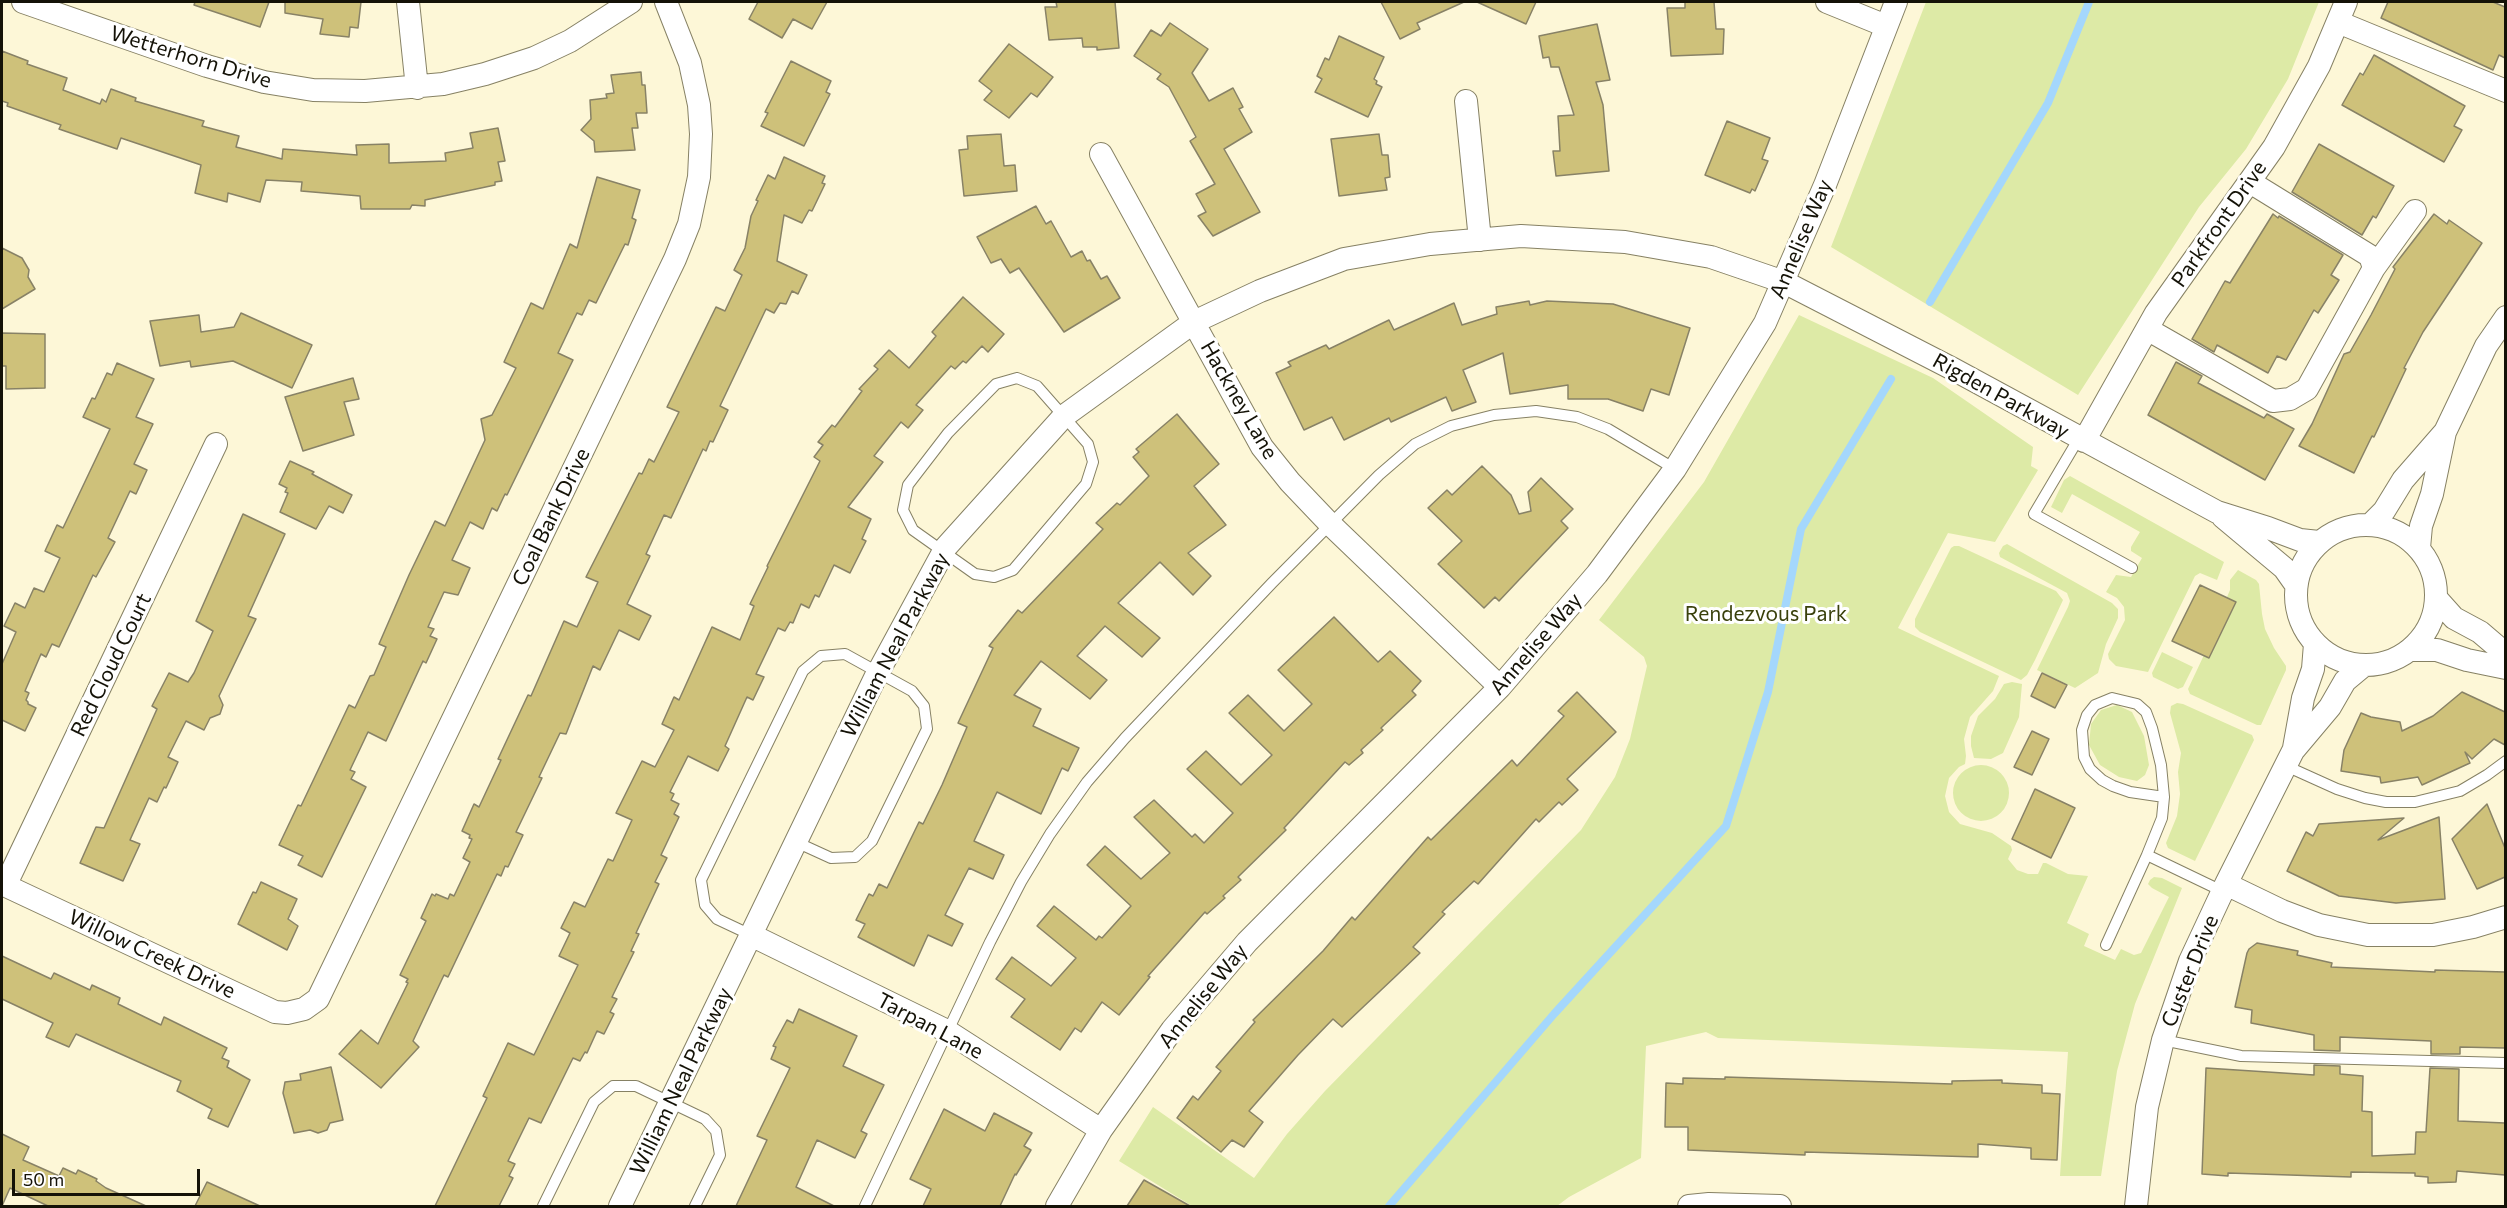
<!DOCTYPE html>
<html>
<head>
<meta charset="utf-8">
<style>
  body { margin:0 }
  #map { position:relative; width:2507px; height:1208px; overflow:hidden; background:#fdf7d7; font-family:Commissioner,sans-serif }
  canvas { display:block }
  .frame { position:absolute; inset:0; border:3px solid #141207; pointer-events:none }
  .scale { position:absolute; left:12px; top:1169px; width:188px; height:27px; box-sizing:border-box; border:3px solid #141207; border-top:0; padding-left:8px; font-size:18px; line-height:21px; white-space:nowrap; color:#141207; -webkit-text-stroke:4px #fff; paint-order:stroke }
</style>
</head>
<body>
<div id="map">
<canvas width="2507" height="1208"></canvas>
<div class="frame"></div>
<div class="scale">50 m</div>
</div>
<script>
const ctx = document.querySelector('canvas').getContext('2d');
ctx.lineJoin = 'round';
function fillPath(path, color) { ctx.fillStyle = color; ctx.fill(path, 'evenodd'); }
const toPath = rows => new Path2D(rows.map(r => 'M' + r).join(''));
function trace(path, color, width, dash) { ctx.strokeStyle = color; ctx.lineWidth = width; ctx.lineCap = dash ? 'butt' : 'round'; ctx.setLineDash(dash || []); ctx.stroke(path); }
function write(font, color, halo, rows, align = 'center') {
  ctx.font = font + ' Commissioner,sans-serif'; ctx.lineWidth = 6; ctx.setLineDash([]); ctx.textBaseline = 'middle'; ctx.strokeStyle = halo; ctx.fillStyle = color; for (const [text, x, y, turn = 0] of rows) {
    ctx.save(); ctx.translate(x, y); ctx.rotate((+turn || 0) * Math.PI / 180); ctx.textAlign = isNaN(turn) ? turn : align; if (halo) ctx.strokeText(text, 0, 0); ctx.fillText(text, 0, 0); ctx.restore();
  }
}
const green = toPath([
  [1926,2,2319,2,2288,79,2246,149,2199,207,2078,395,1831,247],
  [1799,315,1933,378,2033,447,2031,466,2038,470,1995,542,1948,533,1898,628,1999,676,1993,691,1970,717,1964,739,1966,756,1965,764,1959,767,1949,778,1945,796,1949,812,1960,824,1992,833,2011,846,2012,850,2008,859,2017,870,2028,874,2038,874,2043,863,2046,863,2068,874,2088,876,2067,923,2089,934,2084,946,2115,960,2121,949,2134,955,2141,953,2169,897,2152,888,2148,884,2150,880,2154,877,2162,878,2182,888,2135,1004,2117,1071,2101,1176,2060,1176,2068,1052,1718,1038,1706,1032,1646,1046,1641,1158,1569,1197,1557,1206,1192,1206,1119,1161,1153,1107,1254,1178,1287,1134,1325,1091,1581,830,1615,777,1630,739,1647,666,1644,657,1599,620,1704,482],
  [2070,476,2224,562,2217,580,2200,573,2195,576,2148,672,2116,666,2109,659,2108,654,2125,620,2124,607,2117,598,2106,592,2116,575,2131,577,2142,558,2131,551,2131,547,2140,532,2072,494,2062,513,2051,507,2064,480],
  [2007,544,2112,603,2118,609,2118,618,2106,644,2098,673,2075,688,2037,670,2068,607,2070,601,2067,593,2000,557,1999,553,2003,546],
  [1954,546,1959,546,2056,591,2063,600,2035,660,2027,675,2021,680,1920,632,1915,627,1915,619,1951,548],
  [2238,570,2256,580,2259,584,2262,614,2265,629,2274,648,2286,666,2286,670,2261,725,2257,725,2190,694,2188,689,2204,655,2210,657,2236,602,2227,597,2230,590,2230,580],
  [2162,652,2193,667,2183,687,2178,689,2153,677,2152,673],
  [2012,682,2022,684,2019,717,2003,753,1991,759,1974,758,1971,746,1971,736,1978,716,1995,699,2004,684],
  [2177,703,2183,704,2252,735,2254,740,2195,861,2168,848,2166,843,2177,816,2180,794,2178,772,2181,753,2170,713,2171,706],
  [2117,705,2132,712,2144,736,2149,765,2145,775,2137,781,2119,777,2100,765,2089,745,2091,724,2101,710],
  '1953 793a28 28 0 1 1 56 0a28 28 0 1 1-56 0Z'
]);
const stream = toPath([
  [1930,302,2048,103,2089,2],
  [1389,1206,1554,1014,1726,826,1768,692,1801,529,1891,379]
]);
const building = toPath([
  [195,2,269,2,260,27,194,5,195,2],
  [285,2,361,2,358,28,350,27,349,37,320,34,323,19,285,13,285,2],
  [758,2,827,2,812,29,793,19,782,38,749,19,758,2],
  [1056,2,1115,2,1119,48,1097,50,1097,47,1083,47,1082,38,1049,40,1045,7,1057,7,1056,2],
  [1381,2,1464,2,1417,23,1420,29,1400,39,1381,2],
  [1477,2,1536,2,1526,24,1477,2],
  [1685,2,1714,2,1716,29,1724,29,1723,54,1671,56,1667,8,1685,8,1685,2],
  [2388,2,2493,2,2505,7,2505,58,2499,55,2493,70,2381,18,2388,2],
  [1170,23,1208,49,1192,73,1209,101,1233,88,1243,107,1239,109,1252,132,1224,149,1260,212,1213,236,1198,216,1206,212,1196,194,1215,184,1190,141,1196,137,1169,87,1157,79,1161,74,1134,56,1151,30,1161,36,1170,23],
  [1597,24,1610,80,1596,82,1603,105,1609,171,1556,176,1553,151,1560,151,1558,116,1574,115,1559,67,1551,67,1549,57,1543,58,1539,36,1597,24],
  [1339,36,1384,57,1374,79,1377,81,1376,84,1382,87,1368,117,1315,92,1322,79,1317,76,1325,58,1329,60,1339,36],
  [1009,44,1053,77,1037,97,1031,93,1009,118,984,100,992,91,979,81,1009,44],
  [2,51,28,61,27,64,67,78,63,90,100,104,102,99,106,102,111,89,136,98,135,101,204,121,202,126,239,136,236,147,282,159,283,149,357,155,356,145,389,144,389,163,446,161,445,153,473,148,470,133,498,128,505,161,498,162,502,181,495,182,495,185,425,200,425,206,412,205,410,209,361,209,360,196,301,191,302,182,266,180,260,202,228,193,227,202,195,193,201,165,121,138,117,149,59,129,61,125,7,106,8,103,2,101,2,51],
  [2374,55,2465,106,2454,126,2462,130,2444,162,2342,105,2360,73,2363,75,2374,55],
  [791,61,831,81,826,92,830,94,804,146,761,126,768,113,765,112,791,61],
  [641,72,642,85,645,85,647,113,636,113,638,128,632,128,635,150,595,152,594,141,581,130,591,119,590,100,607,98,606,94,614,93,611,75,641,72],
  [1727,121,1770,138,1762,159,1768,161,1755,191,1752,189,1750,193,1705,175,1727,121],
  [1001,134,1004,166,1015,165,1017,191,964,196,959,150,968,149,967,136,1001,134],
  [1379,134,1382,155,1388,155,1390,177,1385,178,1387,190,1339,196,1331,139,1379,134],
  [2319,144,2394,186,2376,218,2373,216,2362,235,2292,192,2319,144],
  [784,157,825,176,822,183,825,184,812,211,809,210,802,223,784,215,777,261,807,275,798,294,792,291,786,304,780,303,774,313,766,309,720,406,728,410,713,442,710,441,706,451,703,449,671,518,664,515,646,554,650,556,627,604,651,616,639,640,619,630,600,670,593,666,566,734,560,733,539,777,542,778,516,832,523,835,508,867,505,866,501,876,497,874,448,977,444,975,413,1041,419,1047,381,1088,339,1054,361,1030,378,1044,408,983,406,982,408,979,400,975,426,921,421,918,432,894,435,896,436,894,448,899,450,894,454,896,470,862,463,858,472,839,469,838,470,835,462,831,474,804,479,807,501,760,498,759,528,695,531,696,564,621,577,627,598,582,586,577,639,473,642,474,649,459,654,462,679,412,667,407,716,307,725,311,742,275,734,270,745,248,751,216,758,201,756,200,768,175,775,179,784,157],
  [597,177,640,190,632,218,636,220,628,245,625,244,596,303,589,300,582,315,577,313,558,353,573,360,507,495,505,494,497,511,492,508,483,529,470,522,452,560,470,568,458,595,444,592,428,627,434,629,430,636,437,639,426,663,423,661,386,741,368,732,350,770,355,772,351,779,366,787,322,877,298,865,303,856,279,845,298,805,301,806,349,705,355,708,370,676,374,675,386,647,379,644,409,575,435,521,445,526,485,440,481,419,492,415,516,368,504,362,531,303,543,309,570,244,577,248,597,177],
  [1036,206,1046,224,1051,221,1071,257,1082,251,1087,261,1090,260,1101,279,1107,276,1120,298,1064,332,1019,268,1010,273,1001,259,991,263,977,237,1036,206],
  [2273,214,2278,218,2279,216,2343,255,2331,275,2339,280,2318,313,2314,310,2286,360,2277,356,2268,373,2217,345,2214,352,2192,339,2225,281,2230,283,2273,214],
  [2434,214,2447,224,2449,220,2482,243,2423,332,2404,368,2406,369,2374,437,2372,436,2354,473,2299,446,2312,424,2344,354,2350,352,2371,315,2395,269,2393,267,2434,214],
  [2,248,22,258,29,270,28,277,35,289,2,309,2,248],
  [963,297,1004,334,988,352,982,346,966,363,963,361,955,369,951,366,916,405,923,410,908,428,901,422,874,456,883,462,848,507,871,519,862,539,866,541,850,573,834,565,819,597,815,595,809,608,801,604,793,623,790,622,785,631,778,628,756,674,764,677,753,700,747,697,725,746,729,749,718,771,688,756,670,792,674,794,671,800,679,804,674,814,679,817,661,855,667,858,655,882,659,884,636,933,639,934,631,951,634,952,612,997,617,999,610,1012,614,1014,604,1034,597,1031,587,1053,585,1052,580,1061,573,1058,541,1123,529,1118,508,1161,515,1164,509,1176,513,1178,499,1206,435,1206,487,1098,483,1096,508,1043,534,1055,578,965,559,956,570,933,561,928,574,902,585,907,608,859,613,861,632,820,616,813,642,761,655,767,674,730,662,724,674,697,679,700,712,627,740,640,754,606,750,604,768,567,767,566,820,461,814,457,823,445,818,442,832,425,835,427,862,391,859,389,878,369,874,366,889,350,909,368,936,336,932,332,963,297],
  [1529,301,1530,305,1547,301,1613,304,1690,328,1669,395,1651,389,1643,411,1608,399,1568,399,1568,385,1510,394,1503,353,1463,370,1476,402,1452,411,1446,397,1391,422,1389,418,1344,440,1332,417,1304,430,1276,373,1291,366,1288,362,1326,345,1329,349,1389,320,1394,330,1454,303,1462,325,1497,314,1496,307,1529,301],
  [241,313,312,345,292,388,233,361,191,367,190,361,160,366,150,321,199,315,201,332,234,327,241,313],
  [2,333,45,334,45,388,6,389,6,366,2,366,2,333],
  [2176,362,2202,376,2198,383,2264,418,2267,414,2294,429,2265,480,2148,415,2176,362],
  [117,363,154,379,136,417,153,424,134,464,147,470,136,494,130,491,108,538,115,542,96,577,93,575,59,647,52,644,46,657,41,654,25,691,29,693,26,700,28,702,28,704,36,708,25,731,2,720,2,664,16,632,4,626,15,603,25,608,34,588,44,592,60,558,45,551,57,525,63,528,110,429,83,417,92,398,95,399,107,373,112,375,117,363],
  [353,378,359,399,344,402,354,435,303,451,285,397,353,378],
  [1177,414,1219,464,1194,486,1226,525,1188,553,1211,576,1193,595,1160,562,1118,603,1160,638,1142,657,1105,626,1077,656,1107,680,1090,699,1041,661,1014,695,1041,709,1033,726,1079,748,1068,771,1062,768,1041,814,997,792,974,841,1004,855,993,879,969,868,945,915,963,924,952,946,928,935,914,966,858,937,865,924,856,920,869,894,873,896,879,884,887,888,919,822,923,824,942,785,967,727,958,723,993,648,989,646,1018,610,1022,613,1103,529,1096,523,1117,503,1120,505,1149,476,1133,457,1139,452,1136,449,1177,414],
  [290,461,314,472,312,474,352,495,343,513,329,506,316,529,280,512,288,493,285,492,287,488,279,484,290,461],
  [1482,466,1511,495,1519,514,1531,511,1528,492,1541,478,1573,509,1561,521,1568,528,1499,601,1495,597,1484,608,1438,564,1462,541,1428,508,1447,490,1452,495,1482,466],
  [243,514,285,534,248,616,256,619,219,696,223,705,220,714,210,718,204,730,186,721,168,757,178,762,166,788,164,787,157,802,149,798,130,840,140,844,123,881,80,863,96,827,104,828,157,709,152,706,169,673,188,682,194,673,213,631,196,621,243,514],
  [2200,585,2236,602,2209,658,2172,641,2200,585],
  [1334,617,1378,662,1390,651,1421,681,1412,691,1416,695,1381,728,1383,730,1361,750,1363,753,1349,765,1345,762,1284,828,1286,830,1238,877,1241,880,1223,896,1225,898,1207,914,1205,912,1148,976,1150,977,1119,1015,1102,1002,1081,1032,1075,1028,1060,1050,1011,1017,1025,999,996,979,1012,957,1051,986,1076,958,1037,926,1054,906,1096,940,1099,936,1102,938,1131,906,1087,865,1105,846,1141,879,1170,853,1134,817,1154,800,1192,837,1195,834,1204,843,1233,813,1187,769,1206,751,1241,785,1272,755,1229,713,1248,695,1284,731,1312,704,1278,670,1334,617],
  [2042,673,2067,685,2055,708,2031,696,2042,673],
  [1577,692,1616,732,1567,779,1578,790,1562,805,1559,802,1539,822,1536,819,1478,884,1474,881,1442,912,1445,914,1413,947,1420,953,1397,975,1342,1027,1333,1019,1298,1055,1249,1111,1263,1122,1244,1147,1232,1140,1221,1152,1177,1118,1193,1096,1198,1100,1221,1071,1216,1067,1255,1022,1253,1020,1323,951,1352,917,1355,920,1428,837,1431,840,1512,760,1517,766,1564,716,1558,711,1577,692],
  [2462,692,2505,712,2505,745,2494,739,2472,759,2465,752,2470,763,2422,785,2418,777,2381,783,2380,777,2341,771,2344,750,2361,713,2371,717,2400,722,2402,731,2433,716,2462,692],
  [2032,731,2049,739,2032,775,2014,767,2032,731],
  [2035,789,2075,808,2051,858,2012,839,2035,789],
  [2487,804,2505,848,2505,877,2477,889,2452,839,2487,804],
  [2439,817,2445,899,2396,903,2339,896,2287,871,2306,832,2313,836,2319,824,2404,818,2378,840,2439,817],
  [261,882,297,899,288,919,298,926,287,950,238,924,253,892,256,893,261,882],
  [2257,943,2298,951,2297,955,2332,963,2331,967,2435,972,2435,970,2505,972,2505,1048,2460,1047,2460,1054,2431,1054,2431,1041,2340,1037,2340,1051,2314,1050,2314,1035,2251,1023,2252,1010,2235,1007,2247,953,2249,949,2257,943],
  [2,956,51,979,54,973,90,990,92,985,120,998,118,1004,161,1025,164,1017,227,1048,222,1058,229,1061,227,1067,250,1080,228,1127,208,1118,212,1109,177,1091,181,1081,76,1034,69,1047,46,1037,53,1023,2,999,2,956],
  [799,1009,857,1036,843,1066,884,1085,861,1131,867,1134,855,1158,817,1140,796,1187,834,1206,736,1206,767,1140,757,1136,790,1068,771,1059,776,1047,773,1046,787,1020,793,1023,799,1009],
  [2314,1065,2340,1066,2340,1074,2363,1076,2362,1111,2372,1112,2372,1156,2415,1154,2416,1132,2426,1132,2430,1068,2459,1069,2458,1121,2505,1123,2505,1175,2457,1171,2456,1182,2428,1183,2428,1177,2415,1176,2415,1173,2351,1172,2351,1177,2228,1173,2228,1176,2202,1174,2206,1068,2314,1075,2314,1065],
  [331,1067,343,1120,330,1123,327,1130,318,1133,310,1130,294,1133,283,1093,285,1082,301,1080,300,1074,331,1067],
  [1725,1077,1952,1084,1952,1081,2002,1080,2002,1083,2042,1085,2042,1093,2060,1094,2057,1160,2031,1159,2031,1148,1978,1144,1978,1157,1805,1152,1805,1155,1688,1150,1688,1127,1665,1127,1666,1083,1683,1084,1683,1078,1725,1079,1725,1077],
  [944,1109,985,1131,994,1113,1032,1133,1024,1146,1031,1150,1016,1175,1015,1174,1000,1206,923,1206,931,1189,910,1179,944,1109],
  [2,1134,29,1147,23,1160,59,1176,63,1168,76,1174,78,1170,97,1179,96,1181,106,1188,146,1206,48,1206,10,1188,2,1206,2,1134],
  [1144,1180,1190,1206,1127,1206,1144,1180],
  [207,1182,260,1206,195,1206,207,1182]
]);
const service = toPath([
  [1017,378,1037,386,1088,444,1093,462,1086,484,1013,570,994,577,975,574,913,530,903,510,908,485,948,433,996,384,1017,378],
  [2079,438,2034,514,2132,568],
  [2286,766,2337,789,2365,798,2386,802,2415,802,2460,791,2487,775,2506,761],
  [2164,797,2130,792,2113,786,2102,780,2090,769,2084,757,2082,730,2087,715,2095,705,2112,698,2137,704,2146,712,2152,728,2161,765,2164,797,2162,818,2147,855,2222,891],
  [751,935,717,919,705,905,701,880,803,671,821,656,845,654,912,691,924,706,927,729,872,841,855,857,831,858,796,842],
  [2106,945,2147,855],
  [2163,1040,2241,1056,2506,1063],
  [543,1206,594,1102,613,1086,636,1086,705,1119,716,1131,720,1155,695,1206],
  [865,1206,990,942,1021,882,1050,834,1087,782,1125,738,1272,583,1379,475,1415,444,1451,426,1494,415,1536,411,1577,417,1608,429,1675,469]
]);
const minor = toPath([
  [23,2,207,66,264,82,313,90,365,91,443,84,485,74,534,58,570,41,631,2],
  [408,2,417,88],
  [1827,2,1886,26],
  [2338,22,2506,91],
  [1466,101,1480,240],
  [1101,154,1262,447,1290,482,1330,524,1500,687],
  [2374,268,2415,211],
  [2147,329,2273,401,2290,399,2307,389,2374,268,2370,256,2250,182],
  [2084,441,2156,313,2274,147,2319,66,2346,2],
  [2223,517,2284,568,2296,585],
  [2371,524,2384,511,2403,480,2444,433],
  '2296 595a70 70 0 1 1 140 0a70 70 0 1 1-140 0Z',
  [2419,548,2421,526,2432,494,2445,432,2486,346,2506,317],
  [2437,599,2454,618,2480,632,2506,654],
  [2411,650,2437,650,2467,660,2506,668],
  [2294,748,2303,698,2313,669,2315,644],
  [2,884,275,1012,287,1013,304,1009,318,999,675,259,689,224,699,177,701,134,699,105,690,63,666,2],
  [2226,884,2282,911,2319,925,2368,935,2433,935,2473,927,2506,917],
  [5,886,216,444],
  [751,935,947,1031,1101,1130],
  [620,1206,875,678,946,547,1064,416,1194,322,1260,291,1344,259,1430,244,1521,236,1625,242,1711,257,1784,282,1953,369,2217,512,2268,528,2300,540,2319,542],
  [1057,1206,1101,1130,1172,1030,1247,942,1500,687,1597,574,1675,469,1765,323,1825,185,1896,2],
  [1689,1206,1709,1204,1780,1206],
  [2136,1206,2147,1107,2163,1040,2190,961,2226,884,2293,751,2330,707,2345,681,2363,666]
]);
const streetNames = [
  ["Wetterhorn Drive",191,57,17],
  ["Parkfront Drive",2219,224,-55],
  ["Annelise Way",1801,239,-67],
  ["Rigden Parkway",2001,396,29],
  ["Hackney Lane",1239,400,60],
  ["Coal Bank Drive",551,517,-64],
  ["Annelise Way",1536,644,-49],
  ["William Neal Parkway",895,645,-62],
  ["Red Cloud Court",111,665,-64],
  ["Willow Creek Drive",152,954,25],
  ["Custer Drive",2190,971,-68],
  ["Annelise Way",1203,996,-51],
  ["Tarpan Lane",930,1026,28],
  ["William Neal Parkway",681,1081,-64]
];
const parkNames = [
  ["Rendezvous Park",1766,614]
];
fillPath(green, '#ddeaa6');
trace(stream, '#a4d7fc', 8);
fillPath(building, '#cec17a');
trace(building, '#888266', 1.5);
trace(service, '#868164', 12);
trace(minor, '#868164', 24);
trace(service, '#fff', 10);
trace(minor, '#fff', 22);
write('21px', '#141207', '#fff', streetNames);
write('21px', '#3a410c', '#fff', parkNames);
</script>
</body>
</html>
